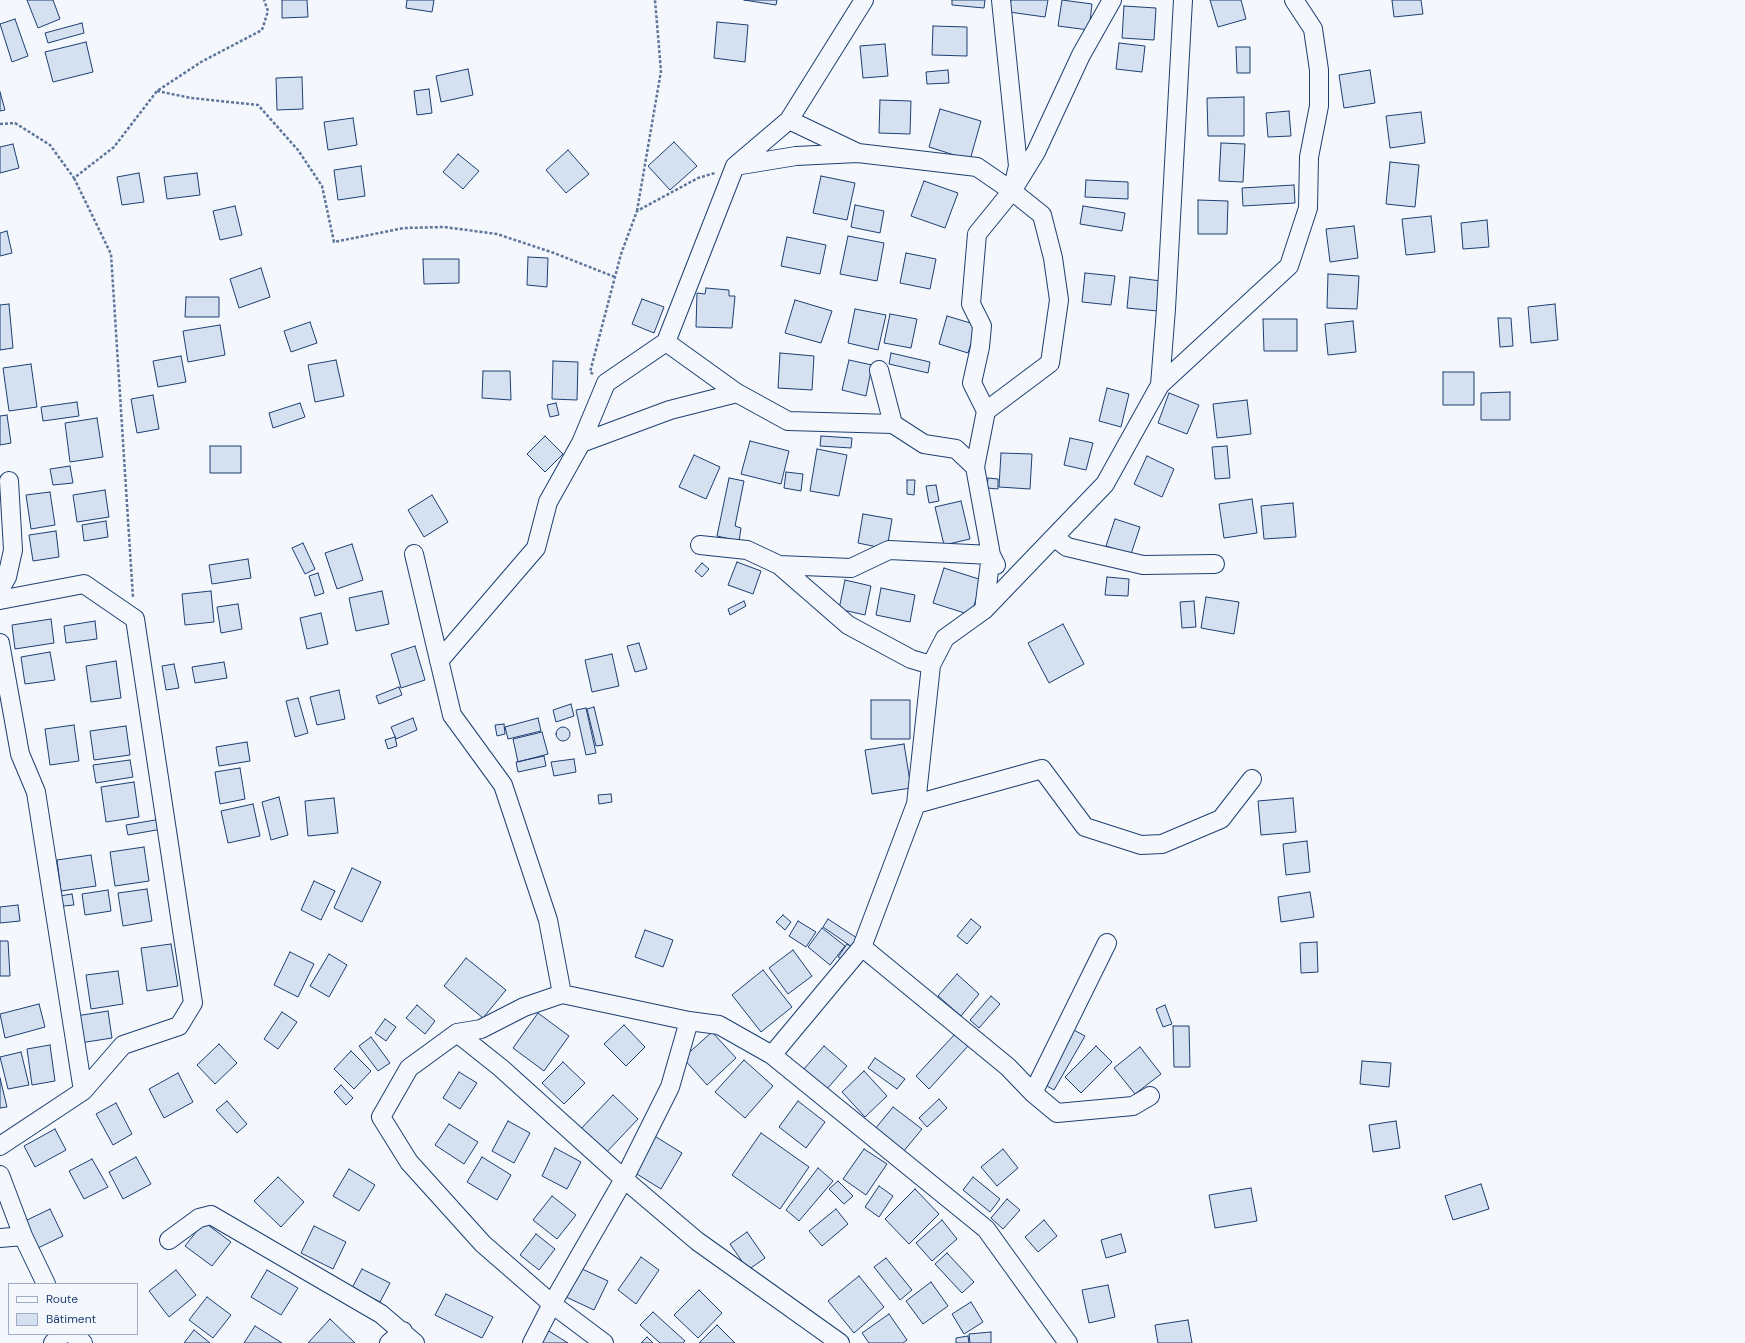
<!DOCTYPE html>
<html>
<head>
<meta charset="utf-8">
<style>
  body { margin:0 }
  #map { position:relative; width:1745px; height:1343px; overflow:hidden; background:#f4f7fb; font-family:"DM Sans",sans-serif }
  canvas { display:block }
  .legend { position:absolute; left:8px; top:1283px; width:130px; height:52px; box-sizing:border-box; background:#f4f7fb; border:1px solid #9eadc5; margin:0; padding:5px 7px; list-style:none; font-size:12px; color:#1d3f73 }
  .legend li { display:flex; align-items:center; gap:8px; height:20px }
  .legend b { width:20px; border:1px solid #9eadc5 }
</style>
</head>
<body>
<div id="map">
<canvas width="1745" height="1343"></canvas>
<ul class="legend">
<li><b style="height:5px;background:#f4f7fb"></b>Route</li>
<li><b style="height:11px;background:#d5e0f0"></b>Bâtiment</li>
</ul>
</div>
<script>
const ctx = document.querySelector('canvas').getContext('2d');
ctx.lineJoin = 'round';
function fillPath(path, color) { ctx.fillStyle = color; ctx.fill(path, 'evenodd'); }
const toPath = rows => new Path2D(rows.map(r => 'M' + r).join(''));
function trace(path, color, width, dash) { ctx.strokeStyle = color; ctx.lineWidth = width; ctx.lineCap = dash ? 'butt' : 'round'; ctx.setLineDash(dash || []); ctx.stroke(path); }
const building = toPath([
  [27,0,53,0,60,19,38,28,27,0],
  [282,0,307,0,308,17,282,18,282,0],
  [407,0,434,0,432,12,406,8,407,0],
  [744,0,777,0,776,5,744,0],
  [952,0,985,0,984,8,952,5,952,0],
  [1011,0,1048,0,1045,17,1009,12,1011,0],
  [1062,0,1092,4,1089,30,1058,26,1062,0],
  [1210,0,1241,0,1246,19,1218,27,1210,0],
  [1392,0,1421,0,1423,14,1394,17,1392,0],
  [1124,6,1156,8,1154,40,1122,38,1124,6],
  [15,19,28,56,12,62,0,24,15,19],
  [717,22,748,25,745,62,714,58,717,22],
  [82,23,84,33,48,43,45,33,82,23],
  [933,26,967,27,967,56,932,55,933,26],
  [86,42,93,72,53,82,45,52,86,42],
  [1119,43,1145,46,1142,72,1116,69,1119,43],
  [885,44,888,76,863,78,860,46,885,44],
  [1236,47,1250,47,1250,73,1237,73,1236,47],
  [468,69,473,95,441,102,436,76,468,69],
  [948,70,949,83,927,84,926,72,948,70],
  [1370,70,1375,103,1344,108,1339,75,1370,70],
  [302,77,303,109,277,110,276,78,302,77],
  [429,89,432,113,417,115,414,91,429,89],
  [0,92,5,110,0,111,0,92],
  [1244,97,1244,136,1208,136,1207,98,1244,97],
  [880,100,911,101,910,134,879,133,880,100],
  [940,109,981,121,970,160,929,147,940,109],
  [1289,111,1291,136,1268,137,1266,113,1289,111],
  [1421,112,1425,143,1390,148,1386,116,1421,112],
  [353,118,357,145,328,150,324,122,353,118],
  [674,142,697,166,670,190,648,166,674,142],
  [1221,143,1245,144,1243,182,1219,181,1221,143],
  [13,144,19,168,0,173,0,147,13,144],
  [568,150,589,174,566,193,546,170,568,150],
  [458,154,479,171,463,189,443,172,458,154],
  [1390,162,1419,165,1415,207,1386,204,1390,162],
  [361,166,365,196,338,200,334,170,361,166],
  [139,173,144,202,122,205,117,177,139,173],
  [197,173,200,195,167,199,164,177,197,173],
  [821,176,855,183,847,220,813,213,821,176],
  [1086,180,1128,182,1128,199,1085,197,1086,180],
  [924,181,958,193,945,228,911,216,924,181],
  [1294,185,1295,203,1243,206,1242,188,1294,185],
  [1198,200,1228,201,1227,234,1198,234,1198,200],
  [855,205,884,211,880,233,851,227,855,205],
  [235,206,242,235,220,240,213,211,235,206],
  [1083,206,1125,213,1122,231,1080,224,1083,206],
  [1431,216,1435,252,1406,255,1402,219,1431,216],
  [1487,220,1489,247,1463,249,1461,223,1487,220],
  [1354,226,1358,258,1330,262,1326,229,1354,226],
  [7,231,12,253,0,256,0,233,7,231],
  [848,236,884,243,877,281,840,274,848,236],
  [787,237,826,245,820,274,781,266,787,237],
  [906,253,936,259,930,289,900,283,906,253],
  [528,257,548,258,547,287,527,285,528,257],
  [423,259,459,259,459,283,424,284,423,259],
  [261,268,270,297,239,308,230,279,261,268],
  [1085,273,1115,276,1111,305,1082,302,1085,273],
  [1328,274,1359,276,1357,309,1327,308,1328,274],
  [1130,277,1161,281,1158,311,1127,308,1130,277],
  [706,288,729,290,729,296,735,296,732,328,696,327,697,293,705,294,706,288],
  [186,297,219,297,219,317,185,317,186,297],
  [642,299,664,307,654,333,632,324,642,299],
  [795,300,832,311,821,343,785,333,795,300],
  [9,304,13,348,0,350,0,305,9,304],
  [1555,304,1558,340,1531,343,1528,307,1555,304],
  [855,309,886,315,878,350,848,343,855,309],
  [890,314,917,319,911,348,884,343,890,314],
  [947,316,977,325,968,353,939,344,947,316],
  [1498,318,1511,318,1513,346,1500,347,1498,318],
  [1263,319,1297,319,1297,351,1264,351,1263,319],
  [1353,321,1356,352,1328,355,1325,324,1353,321],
  [310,322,317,343,291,352,284,331,310,322],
  [220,325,225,355,188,362,183,331,220,325],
  [780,353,814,356,812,390,778,388,780,353],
  [891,353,930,362,928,373,889,364,891,353],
  [181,356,186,382,158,387,153,361,181,356],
  [336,360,344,396,315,402,308,365,336,360],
  [849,360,872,365,866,396,842,390,849,360],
  [553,361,578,362,577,400,552,399,553,361],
  [31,364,37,407,9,411,3,368,31,364],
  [483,371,510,371,511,400,482,398,483,371],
  [1443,372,1474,372,1474,405,1443,405,1443,372],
  [1107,388,1129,394,1121,427,1099,421,1107,388],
  [1510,392,1510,420,1481,420,1481,393,1510,392],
  [1169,393,1199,405,1187,434,1158,423,1169,393],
  [153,395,159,429,137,433,131,399,153,395],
  [1247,400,1251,434,1217,438,1213,404,1247,400],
  [77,402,79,416,43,421,41,407,77,402],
  [300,403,305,417,273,428,269,413,300,403],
  [556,403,559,415,550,417,547,405,556,403],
  [7,415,11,443,0,445,0,416,7,415],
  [97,418,103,457,70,462,65,423,97,418],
  [545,436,563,454,545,472,527,454,545,436],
  [821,436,852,438,851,448,820,446,821,436],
  [1070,438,1093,443,1086,470,1064,465,1070,438],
  [750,441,789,451,781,484,741,474,750,441],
  [210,446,241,446,241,473,210,473,210,446],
  [1227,446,1230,478,1215,479,1212,447,1227,446],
  [817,449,847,455,839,496,810,491,817,449],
  [1001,453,1032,454,1030,489,999,487,1001,453],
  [694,455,720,467,706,499,679,487,694,455],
  [1147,456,1174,469,1162,497,1134,484,1147,456],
  [70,466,73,483,53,485,50,469,70,466],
  [786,472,803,474,801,491,784,488,786,472],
  [729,478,744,481,735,526,741,528,739,541,717,536,729,478],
  [988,478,998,479,998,489,987,488,988,478],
  [907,480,915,480,914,495,907,494,907,480],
  [936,485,939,501,929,503,926,486,936,485],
  [105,490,109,517,77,522,73,495,105,490],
  [50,492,55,525,31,529,26,495,50,492],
  [432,495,448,522,424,537,408,510,432,495],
  [1252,499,1257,533,1224,538,1219,504,1252,499],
  [961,501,970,539,944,545,935,507,961,501],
  [1293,503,1296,537,1264,539,1261,506,1293,503],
  [863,514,892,519,887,549,858,543,863,514],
  [1115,519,1140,527,1131,554,1106,546,1115,519],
  [106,521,108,537,84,541,82,525,106,521],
  [56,531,59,557,33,561,29,535,56,531],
  [303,543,315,569,305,574,292,548,303,543],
  [352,544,363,580,337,589,325,553,352,544],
  [248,559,251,578,212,584,209,565,248,559],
  [737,562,761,571,753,594,728,585,737,562],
  [702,563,709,569,702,577,695,571,702,563],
  [944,568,982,580,971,615,933,603,944,568],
  [318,573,324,593,315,596,309,576,318,573],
  [1107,577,1129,579,1128,596,1105,595,1107,577],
  [845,580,871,586,865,615,839,609,845,580],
  [881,588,915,595,910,622,876,615,881,588],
  [211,591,214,622,185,625,182,594,211,591],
  [382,591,389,624,356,631,349,598,382,591],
  [1206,597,1239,602,1234,634,1201,628,1206,597],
  [744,601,746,606,730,615,728,609,744,601],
  [1194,601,1196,627,1182,628,1180,602,1194,601],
  [238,604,242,629,221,633,217,607,238,604],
  [321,613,328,644,307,649,300,618,321,613],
  [51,619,54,643,15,649,12,625,51,619],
  [95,621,97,639,66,643,64,626,95,621],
  [1063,624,1084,664,1049,683,1028,643,1063,624],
  [639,643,647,669,635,672,627,646,639,643],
  [415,646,425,680,401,688,391,654,415,646],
  [50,652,55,680,25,684,21,657,50,652],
  [612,654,619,686,592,692,585,660,612,654],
  [116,661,121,698,91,702,86,666,116,661],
  [224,662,227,678,195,683,192,667,224,662],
  [174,664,179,688,166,690,162,666,174,664],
  [399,687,402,695,379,704,376,696,399,687],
  [339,690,345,719,317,725,310,697,339,690],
  [298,698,308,733,295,737,286,701,298,698],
  [871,700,910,700,910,739,871,739,871,700],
  [571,704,574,716,556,722,553,710,571,704],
  [594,707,603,745,596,746,587,709,594,707],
  [586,708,596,753,586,755,576,710,586,708],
  [413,718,417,730,396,739,391,727,413,718],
  [538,718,541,731,508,739,505,727,538,718],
  [504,724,505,734,497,736,495,725,504,724],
  [74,725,79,761,50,765,45,729,74,725],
  [126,726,130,755,94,760,90,731,126,726],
  '556 734a7 7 0 1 1 14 0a7 7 0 1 1-14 0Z',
  [542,732,548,754,518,762,513,739,542,732],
  [395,737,397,746,388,749,385,740,395,737],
  [247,742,250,761,219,766,216,747,247,742],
  [904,744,911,788,872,794,865,750,904,744],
  [544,756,546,766,518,772,516,762,544,756],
  [574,759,576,772,554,776,551,762,574,759],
  [130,760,133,777,96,783,93,765,130,760],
  [240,768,245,799,220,804,215,772,240,768],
  [134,782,139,817,106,822,101,787,134,782],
  [611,794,612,802,599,804,598,795,611,794],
  [279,797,288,835,271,840,262,802,279,797],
  [334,798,338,833,308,836,305,801,334,798],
  [1293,798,1296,832,1261,835,1258,801,1293,798],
  [253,804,260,836,228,843,221,811,253,804],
  [161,819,162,829,128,835,126,825,161,819],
  [1307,841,1310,872,1286,875,1283,844,1307,841],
  [144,847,149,881,115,886,110,852,144,847],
  [91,855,96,886,61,891,57,860,91,855],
  [352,868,381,882,362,922,334,908,352,868],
  [314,881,335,891,321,920,301,910,314,881],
  [147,889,152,921,123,926,118,893,147,889],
  [108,890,111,911,85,915,82,894,108,890],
  [1310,892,1314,917,1281,922,1278,897,1310,892],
  [72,894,74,905,54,907,53,897,72,894],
  [18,905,20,921,0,923,0,907,18,905],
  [783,915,791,922,785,930,776,922,783,915],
  [828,919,857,938,852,947,823,927,828,919],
  [971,919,981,927,967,944,957,936,971,919],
  [798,921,816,932,806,947,789,936,798,921],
  [822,928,845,946,830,965,808,947,822,928],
  [645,930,673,940,663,967,635,957,645,930],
  [0,941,8,941,10,976,0,976,0,941],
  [1317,942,1318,972,1301,973,1300,943,1317,942],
  [171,944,178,986,147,991,141,948,171,944],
  [847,944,852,947,843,960,838,957,847,944],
  [793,950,812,976,788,994,769,968,793,950],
  [290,952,314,964,298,997,274,985,290,952],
  [329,954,347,965,329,997,310,986,329,954],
  [466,958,506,990,483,1018,444,986,466,958],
  [763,970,792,1007,761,1032,732,995,763,970],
  [118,971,123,1004,91,1009,86,975,118,971],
  [957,974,979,994,961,1016,938,996,957,974],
  [991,996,1000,1004,979,1028,970,1020,991,996],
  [39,1004,45,1027,5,1038,0,1014,39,1004],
  [417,1005,435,1021,425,1034,406,1018,417,1005],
  [1165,1005,1172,1024,1163,1027,1156,1009,1165,1005],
  [108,1011,112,1038,80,1043,76,1016,108,1011],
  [282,1012,297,1022,278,1049,264,1039,282,1012],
  [538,1013,569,1036,544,1071,513,1048,538,1013],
  [385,1019,396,1027,386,1041,375,1033,385,1019],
  [624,1025,645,1047,626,1066,604,1044,624,1025],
  [1173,1026,1189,1026,1190,1067,1174,1067,1173,1026],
  [1072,1029,1085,1036,1054,1090,1042,1083,1072,1029],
  [712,1032,736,1058,707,1085,683,1058,712,1032],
  [955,1034,968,1046,929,1089,916,1076,955,1034],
  [371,1037,390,1063,378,1071,359,1046,371,1037],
  [219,1044,237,1063,215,1084,197,1065,219,1044],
  [50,1045,55,1081,32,1085,27,1049,50,1045],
  [824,1046,847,1066,826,1090,804,1069,824,1046],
  [1096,1046,1112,1062,1081,1093,1065,1077,1096,1046],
  [1140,1047,1161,1074,1135,1094,1114,1068,1140,1047],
  [351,1051,371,1071,354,1089,334,1069,351,1051],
  [21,1052,29,1085,8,1089,0,1057,21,1052],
  [875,1058,905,1079,897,1089,868,1068,875,1058],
  [744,1060,773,1086,745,1118,715,1092,744,1060],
  [1362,1061,1391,1063,1389,1087,1360,1084,1362,1061],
  [563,1062,585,1083,564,1104,542,1083,563,1062],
  [864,1071,887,1096,865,1117,842,1092,864,1071],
  [459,1072,477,1083,460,1109,443,1098,459,1072],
  [178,1073,193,1102,164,1118,149,1089,178,1073],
  [0,1078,7,1107,0,1108,0,1078],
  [341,1085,353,1098,346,1105,334,1092,341,1085],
  [613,1095,638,1119,602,1157,577,1133,613,1095],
  [939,1099,947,1108,927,1127,919,1118,939,1099],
  [227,1101,247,1124,237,1133,216,1110,227,1101],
  [798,1101,825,1122,806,1148,779,1127,798,1101],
  [116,1103,132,1134,113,1145,96,1114,116,1103],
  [893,1107,922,1129,903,1152,875,1129,893,1107],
  [508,1121,530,1133,514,1163,492,1151,508,1121],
  [1396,1121,1400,1148,1373,1152,1369,1125,1396,1121],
  [449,1124,478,1142,464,1164,435,1145,449,1124],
  [55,1129,66,1150,35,1167,24,1146,55,1129],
  [761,1133,809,1167,780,1209,732,1175,761,1133],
  [653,1135,682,1153,661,1189,632,1171,653,1135],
  [555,1148,581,1162,567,1189,542,1176,555,1148],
  [864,1149,887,1164,866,1195,843,1179,864,1149],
  [1003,1149,1018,1168,997,1186,981,1167,1003,1149],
  [136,1157,151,1184,123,1199,109,1172,136,1157],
  [482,1157,511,1175,497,1200,467,1182,482,1157],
  [92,1159,108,1187,84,1199,69,1171,92,1159],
  [818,1168,833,1181,799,1221,786,1210,818,1168],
  [349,1169,375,1185,359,1211,333,1196,349,1169],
  [278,1177,304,1202,281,1227,254,1201,278,1177],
  [973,1177,1000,1199,990,1212,963,1190,973,1177],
  [838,1181,853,1196,844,1204,829,1189,838,1181],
  [1481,1184,1489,1209,1453,1220,1445,1196,1481,1184],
  [879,1186,893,1196,879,1217,865,1207,879,1186],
  [1251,1188,1257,1221,1215,1228,1209,1195,1251,1188],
  [915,1189,939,1214,909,1244,885,1219,915,1189],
  [552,1196,576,1215,557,1239,533,1220,552,1196],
  [1007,1199,1020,1210,1003,1229,991,1218,1007,1199],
  [50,1209,63,1236,38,1248,25,1221,50,1209],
  [836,1209,848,1224,822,1246,809,1231,836,1209],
  [942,1220,957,1239,932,1261,916,1243,942,1220],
  [1044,1220,1057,1236,1038,1252,1025,1237,1044,1220],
  [204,1222,231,1242,212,1266,185,1246,204,1222],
  [314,1226,346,1242,333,1269,301,1253,314,1226],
  [747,1232,765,1258,748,1270,730,1244,747,1232],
  [536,1234,555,1249,539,1270,520,1255,536,1234],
  [1121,1234,1126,1252,1106,1258,1101,1240,1121,1234],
  [947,1253,974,1282,962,1293,935,1264,947,1253],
  [641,1257,659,1270,636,1304,618,1290,641,1257],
  [886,1258,912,1290,900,1300,874,1267,886,1258],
  [580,1268,608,1281,594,1310,566,1297,580,1268],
  [362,1269,390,1283,380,1302,352,1288,362,1269],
  [176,1270,196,1295,169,1317,149,1291,176,1270],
  [267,1270,298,1288,281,1315,251,1297,267,1270],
  [859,1276,884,1307,854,1333,828,1301,859,1276],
  [931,1282,948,1306,923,1324,906,1301,931,1282],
  [1108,1285,1115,1317,1089,1323,1082,1290,1108,1285],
  [699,1290,722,1313,698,1338,674,1315,699,1290],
  [446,1294,493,1317,482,1338,435,1315,446,1294],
  [207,1297,231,1315,213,1338,189,1320,207,1297],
  [971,1302,983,1322,964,1334,952,1314,971,1302],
  [653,1312,685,1341,683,1343,660,1343,640,1325,653,1312],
  [889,1314,907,1340,903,1343,869,1343,862,1333,889,1314],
  [330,1319,355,1343,308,1343,330,1319],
  [1188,1320,1192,1343,1158,1343,1155,1325,1188,1320],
  [717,1325,735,1343,699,1343,717,1325],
  [255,1326,282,1343,244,1343,255,1326],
  [544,1328,568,1343,535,1343,544,1328],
  [194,1330,210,1343,184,1343,194,1330],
  [991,1332,991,1343,970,1343,969,1334,991,1332],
  [968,1336,969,1343,956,1343,956,1338,968,1336],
  [647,1337,653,1343,641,1343,647,1337]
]);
const path = toPath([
  [157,91,191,98,258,105,298,150,322,186,334,242,404,228,444,227,497,234,554,253,615,277],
  [0,124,15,123,50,145,74,178,114,147,157,91,201,62,262,30,268,11,264,0],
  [74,178,111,254,133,598],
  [637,211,661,71,655,0],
  [593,374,590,372,621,254,637,211,698,178,715,173]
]);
const minor = toPath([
  [789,120,856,152],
  [735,166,796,156,858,153,977,167,1012,191],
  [666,342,737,393],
  [879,370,893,424],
  [1160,385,1289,266,1308,208,1309,157,1319,106,1319,70,1313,29,1294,0],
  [986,411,972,383,980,347,982,326,971,304,977,234,1012,191,1036,152,1081,55,1112,0],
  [581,443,670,410,737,393,788,421,893,424,924,444,956,449,975,467],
  [1054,537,1067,547,1143,565,1215,564],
  [700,545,747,550,779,565,851,568,889,550,991,555,996,565],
  [414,554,452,715,503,785,548,920,562,994],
  [779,565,848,625,911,659,931,665],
  [0,589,7,577,13,550,9,481],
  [0,600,84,584,135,619,193,1003,179,1026,123,1045,83,1091],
  [984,610,991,555,975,467,986,411,1050,363,1059,300,1053,258,1042,215,1012,191,1018,166,1001,0],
  [0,643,20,754,36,792,83,1091,0,1146],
  [439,661,536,548,548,502,581,443,606,383,666,342,735,166,789,120,864,0],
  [916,804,1042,769,1085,827,1141,845,1162,844,1221,819,1252,779],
  [862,947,1008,1067,1033,1093,1057,1113,1133,1106,1150,1096],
  [457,1033,501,1068,624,1179,697,1241,840,1343],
  [772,1055,862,947,916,804,931,665,945,638,984,610,1105,484,1160,385,1166,309,1183,0],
  [1033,1093,1107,943],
  [0,1175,23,1236,46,1284],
  [0,1238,23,1236],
  [169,1240,199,1218,211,1215,381,1314,415,1343],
  [72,1334,83,1343],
  [53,1343,63,1334],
  [389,1343,403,1331],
  [532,1343,552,1304,624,1179,670,1087,689,1021],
  [604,1343,552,1304,483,1244,409,1162,381,1117,409,1068,457,1033,481,1029,524,1007,562,994,689,1021,719,1025,772,1055,986,1229,1068,1343]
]);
fillPath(building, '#d5e0f0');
trace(building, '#1d3f73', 1);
trace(minor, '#1d3f73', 20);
trace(path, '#5e769c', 2.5, [3, 2]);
trace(minor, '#f4f7fb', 18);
</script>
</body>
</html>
